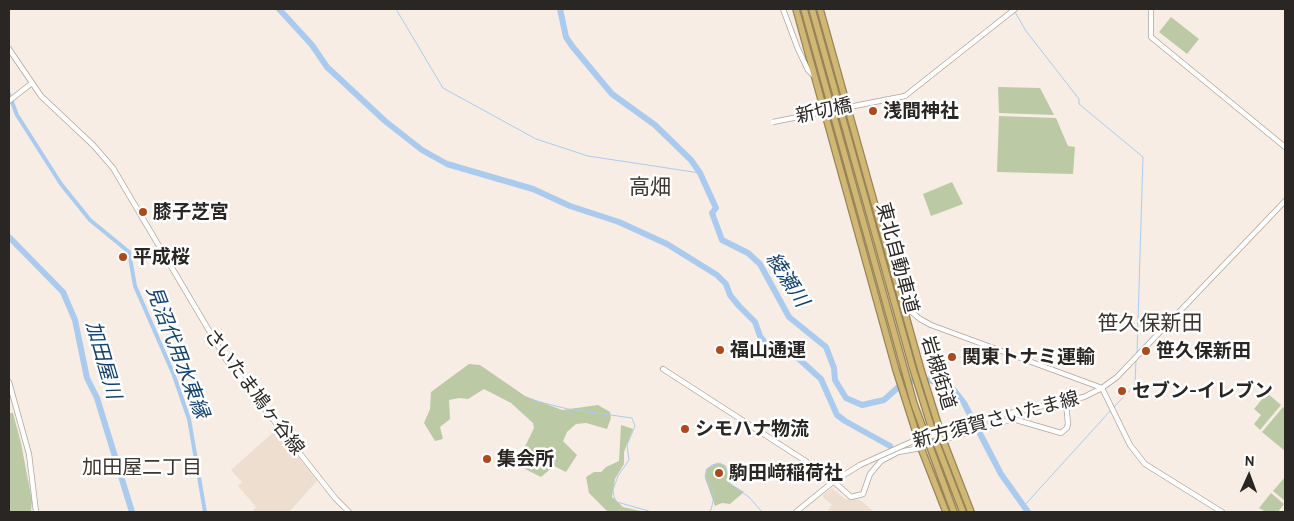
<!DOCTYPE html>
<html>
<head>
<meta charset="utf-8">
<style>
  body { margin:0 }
  #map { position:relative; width:1294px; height:521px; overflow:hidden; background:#f7ede4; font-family:Cabin,sans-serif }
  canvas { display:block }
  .frame { position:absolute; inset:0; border:10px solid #2a2623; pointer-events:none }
  .north { position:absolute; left:1224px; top:451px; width:50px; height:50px; -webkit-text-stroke:4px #fff; paint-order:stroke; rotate:2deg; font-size:14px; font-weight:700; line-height:20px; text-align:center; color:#2a2623 }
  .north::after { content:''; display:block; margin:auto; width:18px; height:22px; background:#2a2623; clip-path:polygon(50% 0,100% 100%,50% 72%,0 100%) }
</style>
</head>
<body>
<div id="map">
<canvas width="1294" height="521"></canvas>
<div class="frame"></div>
<div class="north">N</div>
</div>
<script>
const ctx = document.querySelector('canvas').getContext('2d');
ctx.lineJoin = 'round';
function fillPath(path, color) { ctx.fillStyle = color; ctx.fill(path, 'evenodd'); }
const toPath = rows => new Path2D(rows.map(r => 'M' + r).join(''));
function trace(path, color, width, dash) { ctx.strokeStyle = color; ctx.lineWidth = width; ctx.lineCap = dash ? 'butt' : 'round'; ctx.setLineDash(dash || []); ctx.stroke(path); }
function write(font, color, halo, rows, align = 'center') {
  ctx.font = font + ' Cabin,"Noto Sans JP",sans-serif'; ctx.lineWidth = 5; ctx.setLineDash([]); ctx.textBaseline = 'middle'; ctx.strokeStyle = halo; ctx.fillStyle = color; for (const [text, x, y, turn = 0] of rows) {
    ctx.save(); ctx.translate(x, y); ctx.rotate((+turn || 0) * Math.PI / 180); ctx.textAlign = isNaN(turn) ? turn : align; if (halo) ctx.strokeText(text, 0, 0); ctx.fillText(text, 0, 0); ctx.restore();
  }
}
const built = toPath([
  [277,429,317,481,289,512,252,512,256,507,238,486,242,482,231,470],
  [832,488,845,499,860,500,874,512,827,512,832,505,822,496]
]);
const green = toPath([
  [1171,17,1199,39,1187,54,1159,32],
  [998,87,1040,88,1054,115,999,113],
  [999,116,1056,118,1068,146,1075,147,1073,174,997,172],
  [952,182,963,204,931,216,923,194],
  [469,364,480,365,525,396,562,410,598,405,610,412,611,418,607,429,586,423,576,424,567,432,563,441,577,455,566,472,554,466,541,477,519,466,520,457,534,428,533,423,511,403,484,389,468,399,459,398,449,400,450,419,440,427,443,439,435,441,424,423,430,409,431,392],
  [1267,393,1281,405,1260,430,1254,424,1261,415,1254,409],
  [1283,407,1285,409,1285,451,1262,432],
  [9,413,13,413,21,443,32,501,31,512,9,512],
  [621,425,633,429,624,452,624,464,615,479,612,497,623,507,645,512,608,512,589,493,586,477,594,472,601,472,606,467,619,461],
  [717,463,725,465,731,484,744,492,730,504,722,503,715,506,705,478,706,469],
  [1285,477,1285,501,1273,491],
  [1271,493,1284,504,1278,512,1266,512,1259,508]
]);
const stream = toPath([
  [396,9,443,88,536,139,588,156,700,173],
  [1015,12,1026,31,1079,99,1079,104,1143,157,1137,354],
  [532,400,568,409,632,418,635,426,627,445,629,460,618,476,613,490,614,497,617,502,652,512],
  [1114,407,1135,385,1136,360],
  [1023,507,1111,410],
  [708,512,711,510,714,497,705,476,707,469,712,465,720,463,726,467,730,484,749,497,762,512]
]);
const canal = toPath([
  [9,94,17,115,61,184,90,220,129,252,135,286,173,373,189,419,205,512]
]);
const river = toPath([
  [279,9,312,45,327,67,385,121,422,150,447,164,533,189,570,206,619,222,667,244,717,275,726,284,730,295,739,306,755,322,760,336,767,345,799,359,821,379,837,415,845,421,890,446],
  [560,9,566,37,572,46,612,94,655,125,691,160,700,173,716,208,712,213,722,240,748,253,760,264,789,317,826,347,834,368,835,380,846,398,862,405,884,400,905,381,928,380,950,385,964,403,1001,474,1028,512],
  [9,237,63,292,75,320,87,378,97,398,132,512]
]);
const secondary = toPath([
  [783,9,798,49,808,70,815,77],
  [1151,9,1151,37,1285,147],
  [9,49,41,96,93,145,113,168,227,361,335,498,349,512],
  [905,96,1015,9],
  [9,101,32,83],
  [902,304,920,319,931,325,1102,388,1130,445,1145,464,1222,512],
  [663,369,824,473,851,497,863,494,870,474,881,461,898,452,921,448],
  [9,382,29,454,36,512],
  [1043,406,1084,397,1102,388,1117,377,1285,201],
  [943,440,1013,419,1061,433,1067,428,1068,424,1066,402],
  [796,512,834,481,860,465]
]);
const highway = toPath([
  [796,9,896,370,921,448,946,512],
  [804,9,914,404,954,512],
  [812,9,913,369,936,442,963,512],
  [820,9,921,370,943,440,971,512]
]);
const secondaryBridge = toPath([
  [773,122,905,96],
  [860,465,911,442,1001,415,1043,406]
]);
const markers = [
  [873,111,5,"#ae491c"],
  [143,212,5,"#ae491c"],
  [123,257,5,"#ae491c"],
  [720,350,5,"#ae491c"],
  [1146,351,5,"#ae491c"],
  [952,357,5,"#ae491c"],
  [1122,391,5,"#ae491c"],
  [685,429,5,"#ae491c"],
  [487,459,5,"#ae491c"],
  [719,473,5,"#ae491c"]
];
const streetNames = [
  ["新切橋",824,111,-12],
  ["東北自動車道",897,258,75],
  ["岩槻街道",938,373,73],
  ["さいたま鳩ヶ谷線",254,392,53],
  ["新方須賀さいたま線",996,420,-15]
];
const poiNames = [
  ["浅間神社",883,111],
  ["膝子芝宮",153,212],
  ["平成桜",133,257],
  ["福山通運",730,350],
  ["笹久保新田",1156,351],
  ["関東トナミ運輸",962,357],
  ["セブン-イレブン",1132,391],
  ["シモハナ物流",695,429],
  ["集会所",497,459],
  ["駒田﨑稲荷社",729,473]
];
const waterNames = [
  ["綾瀬川",787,280,57],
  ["見沼代用水東縁",177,352,69],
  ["加田屋川",103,360,74]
];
const neighbourhoodNames = [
  ["加田屋二丁目",142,468]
];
const quarterNames = [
  ["高畑",650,188],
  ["笹久保新田",1150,324]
];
fillPath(built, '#eeded0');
fillPath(green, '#bbcaa5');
trace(stream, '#abcbee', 1);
trace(canal, '#abcbee', 4);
trace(river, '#abcbee', 6);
trace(secondary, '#aea49c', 6);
trace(highway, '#968458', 8);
trace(secondary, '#fff', 4.5);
trace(highway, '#d0b774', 5.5);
trace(secondaryBridge, '#aea49c', 6, []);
trace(secondaryBridge, '#fff', 4.5);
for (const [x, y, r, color] of markers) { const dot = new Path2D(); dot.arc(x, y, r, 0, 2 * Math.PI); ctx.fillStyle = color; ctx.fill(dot); trace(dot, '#fff', 2); }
write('19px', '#2a2623', '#fff', streetNames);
write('bold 19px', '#2a2623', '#fff', poiNames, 'left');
write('italic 20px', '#13416d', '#fff', waterNames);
write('20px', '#3d352f', '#fff', neighbourhoodNames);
write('21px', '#3d352f', '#fff', quarterNames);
</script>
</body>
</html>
